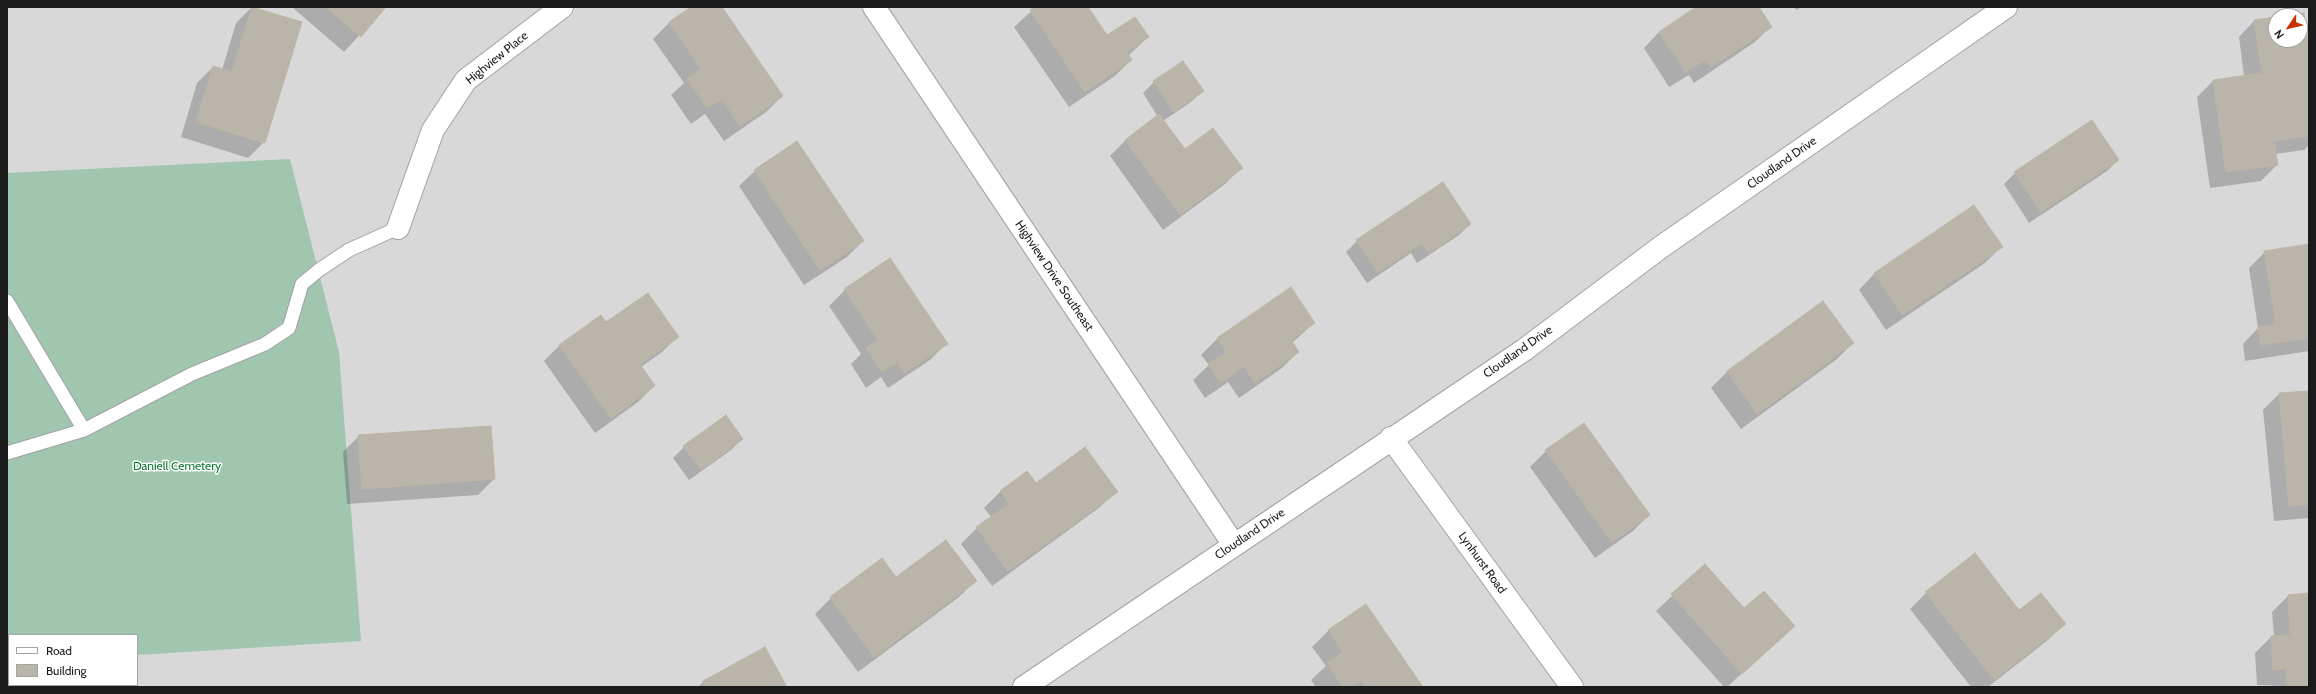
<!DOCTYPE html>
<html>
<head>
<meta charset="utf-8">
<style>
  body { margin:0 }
  #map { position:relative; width:2316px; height:694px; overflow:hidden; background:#edece0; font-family:Cabin,sans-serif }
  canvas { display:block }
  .frame { position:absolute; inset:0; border:8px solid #1b1b1b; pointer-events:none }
  .legend { position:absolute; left:8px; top:634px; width:130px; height:52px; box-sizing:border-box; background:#fff; border:1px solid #a4a4a4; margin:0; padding:5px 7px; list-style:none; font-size:12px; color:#1b1b1b }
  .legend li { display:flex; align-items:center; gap:8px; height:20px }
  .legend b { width:20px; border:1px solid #a4a4a4 }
  .north { position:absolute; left:2268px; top:8px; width:40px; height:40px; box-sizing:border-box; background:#fff; border:1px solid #a4a4a4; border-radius:50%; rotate:235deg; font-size:11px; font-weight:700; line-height:16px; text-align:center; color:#1b1b1b }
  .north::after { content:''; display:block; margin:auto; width:14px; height:18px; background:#c63100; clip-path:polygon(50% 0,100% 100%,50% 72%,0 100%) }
</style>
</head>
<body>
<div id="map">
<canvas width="2316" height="694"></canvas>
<div class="frame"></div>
<ul class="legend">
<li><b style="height:5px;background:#fff"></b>Road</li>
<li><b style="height:11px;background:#bab5aa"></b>Building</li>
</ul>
<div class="north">N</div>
</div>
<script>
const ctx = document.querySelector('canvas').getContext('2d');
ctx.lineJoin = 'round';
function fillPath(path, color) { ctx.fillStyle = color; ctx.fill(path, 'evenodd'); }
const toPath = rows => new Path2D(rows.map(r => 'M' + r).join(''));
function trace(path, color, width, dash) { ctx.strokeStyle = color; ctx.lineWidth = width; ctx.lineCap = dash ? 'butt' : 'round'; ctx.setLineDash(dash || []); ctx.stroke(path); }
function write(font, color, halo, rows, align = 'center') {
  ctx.font = font + ' Cabin,sans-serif'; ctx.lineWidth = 3; ctx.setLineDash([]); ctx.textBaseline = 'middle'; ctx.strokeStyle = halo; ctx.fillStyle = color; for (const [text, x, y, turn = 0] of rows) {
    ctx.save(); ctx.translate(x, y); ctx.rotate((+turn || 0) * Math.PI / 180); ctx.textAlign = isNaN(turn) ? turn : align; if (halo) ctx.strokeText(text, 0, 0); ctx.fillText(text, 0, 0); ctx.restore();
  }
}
const residential = toPath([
  [7,7,2309,7,2309,687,7,687],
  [2276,16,2300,16,2300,40,2276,40],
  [9,635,137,635,137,685,9,685]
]);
const cemetery = toPath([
  [290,159,339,352,361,641,137,655,137,635,9,635,9,664,7,664,7,173]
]);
const shadow = toPath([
  [252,7,264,142,248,158,181,137,197,83,213,67,222,70,236,23],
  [292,7,385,7,344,52],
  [692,7,721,7,782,96,766,112,724,141,705,114,691,124,671,95,684,83,653,39,669,23],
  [1036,7,1087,7,1107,37,1148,37,1128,56,1131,60,1115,76,1069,107,1014,27],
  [1698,7,1758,7,1771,26,1755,42,1694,83,1689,75,1669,87,1644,48,1659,32],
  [1794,7,1801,7,1797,10],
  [2303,15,2309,56,2309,145,2304,150,2275,154,2277,165,2261,181,2210,188,2197,97,2213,81,2244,76,2239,37,2254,21,2276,18,2276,40,2300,40,2300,16,2293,16],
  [1183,62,1203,91,1191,102,1163,121,1184,151,1241,168,1225,184,1163,230,1110,156,1126,140,1158,117,1143,93,1154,82],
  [2118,160,2107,171,2029,223,2004,184,2015,173],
  [755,171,863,241,847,257,804,285,739,186],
  [1974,206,2001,247,1985,263,1886,330,1859,290,1874,274],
  [1470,224,1459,235,1417,263,1411,253,1367,283,1346,252,1357,241],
  [2309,245,2309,351,2245,361,2243,344,2258,328,2249,268,2265,252],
  [1290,289,1314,323,1292,343,1298,352,1282,368,1239,398,1228,382,1205,398,1193,380,1209,365,1201,355,1217,339],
  [845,290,946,344,930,360,888,388,881,377,866,388,851,364,861,354,829,306],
  [1823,302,1853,343,1837,359,1741,429,1711,388,1727,372],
  [606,323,678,336,662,352,641,367,654,386,638,402,595,433,544,361,560,345],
  [2309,392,2309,518,2274,521,2263,410,2279,394],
  [359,436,494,479,478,495,347,504,343,452],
  [742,439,731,450,689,480,673,458,684,447],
  [1546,451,1649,515,1633,531,1595,558,1530,467],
  [1027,472,1036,484,1116,491,1100,507,992,586,961,544,977,528,992,518,984,508,1000,492],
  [1705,565,1744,610,1794,626,1727,687,1724,687,1656,611],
  [895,579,975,581,959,597,858,672,815,614,831,598],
  [1926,593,2019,612,2064,624,2048,640,1988,687,1971,687,1910,609],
  [2309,594,2309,687,2257,685,2255,653,2271,637,2274,637,2272,612,2288,596],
  [1366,605,1422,687,1316,687,1311,680,1326,666,1312,647,1328,631],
  [704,681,786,687,698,687]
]);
const building = toPath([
  [252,7,302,22,265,143,196,122,213,66,232,72,252,7],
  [326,7,386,7,361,37,326,7],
  [691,7,722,7,783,96,740,126,722,99,707,108,687,79,701,69,669,22,691,7],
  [1034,7,1088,7,1107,35,1135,17,1149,37,1127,52,1132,60,1085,92,1030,10,1034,7],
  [1696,7,1759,7,1772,27,1711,67,1705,60,1686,72,1659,32,1696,7],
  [2304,13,2309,49,2309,136,2274,141,2278,165,2226,172,2213,80,2262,73,2254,20,2276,17,2276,40,2300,40,2300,16,2285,16,2304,13],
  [1183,61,1204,91,1174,112,1153,81,1183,61],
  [1159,114,1185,149,1213,128,1243,168,1180,215,1125,140,1159,114],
  [2092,120,2119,160,2041,212,2014,172,2092,120],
  [797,141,864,241,820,270,754,170,797,141],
  [1443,182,1471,224,1429,253,1422,243,1378,272,1356,240,1443,182],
  [1974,205,2003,247,1902,315,1874,273,1974,205],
  [2309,244,2309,338,2261,345,2258,327,2276,324,2264,251,2309,244],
  [890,258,948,344,904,373,897,362,882,372,866,348,878,340,844,289,890,258],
  [1291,287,1315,323,1291,340,1299,352,1255,383,1244,366,1221,383,1208,364,1226,352,1217,338,1291,287],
  [648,293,679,337,640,364,655,386,611,418,559,345,601,315,606,322,648,293],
  [1823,301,1854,343,1757,414,1727,371,1823,301],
  [2309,391,2309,504,2289,506,2279,393,2309,391],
  [726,415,743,439,701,470,683,446,726,415],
  [1584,423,1650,515,1612,542,1545,450,1584,423],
  [491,426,495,479,362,489,358,435,491,426],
  [1085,447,1118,492,1008,571,976,527,1009,504,1000,491,1027,471,1036,483,1085,447],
  [946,540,977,581,874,657,830,597,882,558,896,577,946,540],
  [1975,553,2019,610,2041,593,2066,624,1994,680,1925,592,1975,553],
  [1705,564,1744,608,1764,591,1795,626,1742,674,1671,594,1705,564],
  [2309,593,2309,687,2287,687,2286,669,2273,670,2271,636,2290,635,2288,595,2309,593],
  [1366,604,1423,687,1365,687,1361,680,1351,687,1343,687,1327,663,1343,652,1328,630,1366,604],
  [765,647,787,687,707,687,703,681,765,647]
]);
const service = toPath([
  [7,301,84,430],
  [7,453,84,430,192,374,265,344,289,328,302,284,319,270,349,250,398,228]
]);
const minor = toPath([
  [874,7,1234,545],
  [398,228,433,130,466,80,562,7],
  [1391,438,1572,687],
  [1024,687,1524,350,1661,247,2006,7]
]);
const streetNames = [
  ["Highview Place",497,58,-39],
  ["Cloudland Drive",1782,163,-35],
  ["Highview Drive Southeast",1054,276,56],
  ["Cloudland Drive",1518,352,-35],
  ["Cloudland Drive",1250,534,-34],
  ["Lynhurst Road",1482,563,54]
];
const parkNames = [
  ["Daniell Cemetery",177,466]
];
fillPath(residential, '#d9d8d8');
fillPath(cemetery, '#a1c6b0');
fillPath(shadow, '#0003');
fillPath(building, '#bab5aa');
trace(building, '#bfb6a3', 1);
trace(service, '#a2a2a2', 15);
trace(minor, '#a2a2a2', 24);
trace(service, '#fff', 13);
trace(minor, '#fff', 22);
write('12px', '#1b1b1b', '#fff', streetNames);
write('12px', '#09792e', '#fff', parkNames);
</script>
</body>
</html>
